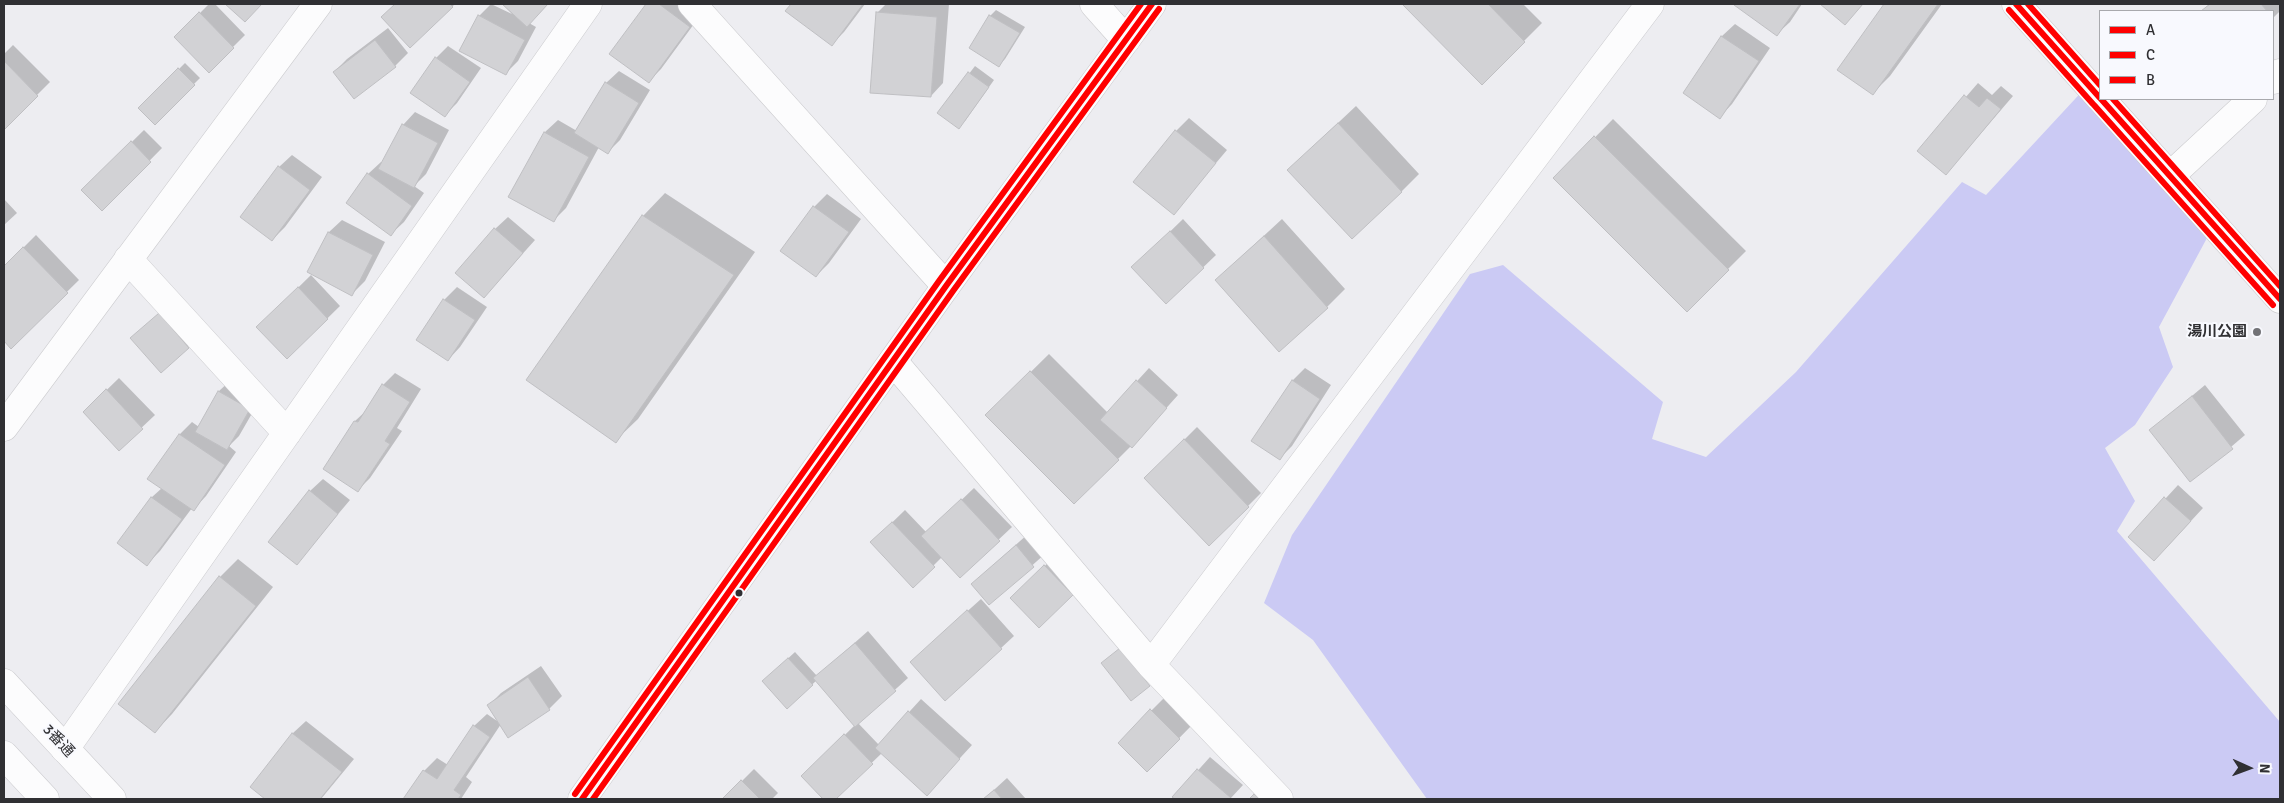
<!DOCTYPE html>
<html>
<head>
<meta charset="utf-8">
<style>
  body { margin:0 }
  #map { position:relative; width:2284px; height:803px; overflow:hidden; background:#ededf1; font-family:Signika,sans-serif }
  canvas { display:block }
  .frame { position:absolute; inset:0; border:5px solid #303033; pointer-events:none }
  .legend { position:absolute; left:2099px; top:10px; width:175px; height:90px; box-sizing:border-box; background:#f8f9fe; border:1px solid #a8a9ad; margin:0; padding:6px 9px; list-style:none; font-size:15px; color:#303033 }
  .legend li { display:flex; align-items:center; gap:10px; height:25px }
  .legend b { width:25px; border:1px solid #a8a9ad }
  .north { position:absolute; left:2224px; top:743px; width:50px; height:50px; -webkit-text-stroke:4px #f8f9fe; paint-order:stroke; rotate:92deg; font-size:14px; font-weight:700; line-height:20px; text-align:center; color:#303033 }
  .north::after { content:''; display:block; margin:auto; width:18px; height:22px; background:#303033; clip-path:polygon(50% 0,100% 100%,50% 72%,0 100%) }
</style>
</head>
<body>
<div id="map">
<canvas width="2284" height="803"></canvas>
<div class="frame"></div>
<ul class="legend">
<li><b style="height:6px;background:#f00"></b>A</li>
<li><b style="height:6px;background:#f00"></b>C</li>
<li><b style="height:6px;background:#f00"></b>B</li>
</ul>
<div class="north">N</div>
</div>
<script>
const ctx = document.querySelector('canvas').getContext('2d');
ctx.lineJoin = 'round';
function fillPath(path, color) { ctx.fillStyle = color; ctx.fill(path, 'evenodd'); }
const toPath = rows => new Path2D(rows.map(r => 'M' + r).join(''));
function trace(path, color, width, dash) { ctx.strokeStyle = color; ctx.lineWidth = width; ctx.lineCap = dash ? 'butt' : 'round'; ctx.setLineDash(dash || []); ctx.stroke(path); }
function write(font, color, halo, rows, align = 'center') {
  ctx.font = font + ' Signika,"Noto Sans JP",sans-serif'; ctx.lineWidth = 4; ctx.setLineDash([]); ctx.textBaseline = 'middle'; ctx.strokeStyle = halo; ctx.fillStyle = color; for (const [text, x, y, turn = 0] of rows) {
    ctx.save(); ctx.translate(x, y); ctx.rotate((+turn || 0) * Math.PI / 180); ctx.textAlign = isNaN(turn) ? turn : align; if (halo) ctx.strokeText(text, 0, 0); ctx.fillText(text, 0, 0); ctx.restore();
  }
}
const forest = toPath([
  [2088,85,2214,225,2159,327,2173,367,2135,425,2105,448,2135,501,2117,531,2280,722,2280,799,1427,799,1313,640,1264,603,1292,535,1470,274,1503,265,1663,402,1652,439,1706,457,1796,372,1962,182,1986,195]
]);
const shadow = toPath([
  [209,4,215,4,245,35,209,71,176,37],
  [396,4,455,4,410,46,383,17],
  [491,4,512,14,503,4,548,4,529,23,536,27,518,61,506,73,479,16],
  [648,4,689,4,702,13,661,69,649,81,611,54],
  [792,4,865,4,844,32,832,44,787,11],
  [886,4,949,4,943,83,931,96,877,13],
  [1404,4,1523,4,1542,23,1482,83],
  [1736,4,1802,4,1790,22,1777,34],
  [1886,4,1942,4,1890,76,1872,94,1839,70],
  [2210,4,2280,4,2280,11,2273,18,2273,11,2201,11],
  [996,10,1025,27,1005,59,999,65,990,16],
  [1735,24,1770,48,1732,104,1720,117,1684,93,1722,36],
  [388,28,408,53,395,66,334,72,347,59],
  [13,45,50,82,4,128,4,54],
  [448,46,481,68,457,103,444,116,436,58],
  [185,63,200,78,155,123,140,108],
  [975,66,994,80,965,121,939,113],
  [619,71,650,90,620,140,608,152,599,147,566,208,554,220,509,196,545,132,558,120,577,131,606,83],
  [1978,83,1992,95,2001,86,2013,96,1946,174,1919,151],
  [1356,106,1419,174,1401,192,1307,152],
  [415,112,449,130,426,174,414,186,424,193,404,222,391,234,368,174,381,162,383,163,403,125],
  [1189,118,1227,150,1173,214,1176,131],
  [1613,119,1746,251,1687,310,1555,178],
  [144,130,162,148,102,209,83,190],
  [292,155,322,177,285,227,272,240,279,167],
  [665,193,755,252,638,419,615,441,527,380,643,216],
  [827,194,861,219,829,263,816,276,782,251,814,207],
  [4,199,17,213,4,225],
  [508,217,535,240,484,297,495,229],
  [1183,219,1216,255,1166,303,1146,255],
  [1282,219,1345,289,1327,307,1216,280],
  [342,220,385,242,365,281,352,294,309,272,329,232],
  [36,235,79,280,11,347,4,340,4,267],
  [311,275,340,306,287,358,258,327],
  [457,287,487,307,460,347,448,360,444,300],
  [172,301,201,334,161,371,132,338],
  [1049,354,1108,413,1149,368,1178,395,1144,433,1074,503,987,415],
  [1305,368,1331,385,1292,446,1279,459,1253,441,1293,380],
  [395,373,421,389,397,428,402,431,370,478,358,490,325,468,355,421,368,409,383,385],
  [119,378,155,415,119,449,84,412],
  [232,379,262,396,239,436,229,446,236,452,206,496,194,509,192,508,160,551,147,564,119,543,152,497,162,488,149,479,180,434,192,422,199,427,219,391],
  [2205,385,2245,435,2191,481,2151,430],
  [1197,427,1261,493,1210,544,1146,478],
  [323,479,350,500,297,563,310,491],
  [2178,485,2203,508,2167,547,2130,537],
  [974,488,1012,527,960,576,942,557,913,586,872,542,905,510,927,533],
  [1029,533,1046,553,989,604,972,584],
  [1057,554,1085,582,1072,594,1012,598],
  [238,559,273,587,172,714,155,732,220,577],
  [981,599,1014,636,945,700,924,650],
  [868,631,908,678,858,723,879,745,921,699,972,745,939,781,882,753,834,799,825,799,803,776,855,725,817,680,788,707,770,675,795,652,817,676],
  [541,666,562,696,549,709,501,724,466,777,472,782,461,799,405,799,424,771,437,758,448,765,474,726,487,714,500,723,489,705,501,693],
  [1164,698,1192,725,1147,771,1119,743],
  [306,721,354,759,321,799,267,799,251,787,293,733],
  [1210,757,1243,785,1230,799,1177,799,1174,797],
  [754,769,778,793,772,799,724,799],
  [1007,778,1026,799,984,799]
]);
const building = toPath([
  [225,4,262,4,245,22,225,4],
  [395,4,450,4,453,7,410,48,381,17,395,4],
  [502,4,548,4,527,27,502,4],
  [646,4,659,4,690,27,649,83,609,54,646,4],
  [791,4,863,4,832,46,785,11,791,4],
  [1402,4,1488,4,1525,42,1482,85,1402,4],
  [1735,4,1800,4,1777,36,1734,5,1735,4],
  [1820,4,1863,4,1845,25,1820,4],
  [1884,4,1938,4,1873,95,1837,70,1884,4],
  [2210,4,2261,4,2267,11,2201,11,2210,4],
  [199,12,234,48,209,73,174,37,199,12],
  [876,12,937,17,931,97,870,93,876,12],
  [478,15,525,40,506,75,459,51,478,15],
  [989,15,1020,33,999,67,969,48,989,15],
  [1721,36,1759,61,1720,119,1683,93,1721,36],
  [375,40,396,67,354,99,333,72,375,40],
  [435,57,470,82,445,117,410,93,435,57],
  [4,61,38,96,4,130,4,61],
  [178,68,195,85,155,125,138,108,178,68],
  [968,72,989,87,959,129,937,113,968,72],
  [605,82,639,103,608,154,574,133,605,82],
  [1964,95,1979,107,1987,98,2001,109,1946,175,1917,151,1964,95],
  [1338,123,1402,192,1352,239,1287,170,1338,123],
  [402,124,438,143,414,188,378,169,402,124],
  [1175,130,1216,163,1174,215,1133,182,1175,130],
  [544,132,589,157,554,222,508,197,544,132],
  [1594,136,1729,270,1687,312,1553,178,1594,136],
  [131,141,151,162,102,211,81,190,131,141],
  [278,166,310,190,272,241,240,217,278,166],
  [367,173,412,206,391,236,346,203,367,173],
  [813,206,849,232,816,277,780,251,813,206],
  [642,215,734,275,616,443,526,380,642,215],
  [494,228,523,253,484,298,455,273,494,228],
  [1170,231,1204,268,1166,304,1131,267,1170,231],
  [328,232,373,255,352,296,307,272,328,232],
  [1264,236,1328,308,1279,352,1215,280,1264,236],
  [23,247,68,293,11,349,4,341,4,266,23,247],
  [298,287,328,319,287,359,256,327,298,287],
  [443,299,475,320,448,361,416,340,443,299],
  [159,313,189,348,161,373,130,338,159,313],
  [1030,371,1119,460,1074,504,985,415,1030,371],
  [1136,380,1167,408,1132,448,1100,420,1136,380],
  [1292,380,1320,399,1280,460,1251,441,1292,380],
  [382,384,410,402,385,441,390,444,358,492,323,469,354,421,358,422,382,384],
  [106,389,143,429,119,451,83,412,106,389],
  [218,391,250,409,227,450,195,432,218,391],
  [2192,396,2233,449,2190,482,2149,430,2192,396],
  [179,434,225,465,194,511,147,479,179,434],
  [1184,439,1249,507,1209,546,1144,478,1184,439],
  [309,490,338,514,297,565,268,542,309,490],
  [151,497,182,519,147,566,117,543,151,497],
  [2164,497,2191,521,2154,561,2128,537,2164,497],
  [961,499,1000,541,960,578,921,536,961,499],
  [892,522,935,567,913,588,870,542,892,522],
  [1016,545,1034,567,989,605,971,584,1016,545],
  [1044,565,1073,595,1039,628,1010,598,1044,565],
  [219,576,256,606,155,733,118,704,219,576],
  [967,610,1002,649,945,701,910,662,967,610],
  [855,643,896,691,855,727,813,678,855,643],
  [1120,648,1150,686,1131,701,1101,663,1120,648],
  [788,658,813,685,787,709,762,681,788,658],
  [528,677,550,710,508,738,487,705,528,677],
  [1150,709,1180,739,1147,772,1118,743,1150,709],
  [908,711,960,759,927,796,875,748,908,711],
  [473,725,490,737,454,790,461,795,458,799,403,799,423,770,437,779,473,725],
  [292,733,342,772,320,799,265,799,250,787,292,733],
  [844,734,873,764,836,799,823,799,801,776,844,734],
  [1197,769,1231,798,1230,799,1175,799,1172,797,1197,769],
  [741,780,760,799,722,799,741,780],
  [994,790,1002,799,983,799,994,790],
  [1254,794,1260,799,1249,799,1254,794]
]);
const minor = toPath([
  [692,4,946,286],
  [1094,4,1126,40],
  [2273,80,2280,73],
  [2170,176,2253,99],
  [128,259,287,433],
  [893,361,1151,665,1279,799],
  [4,427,318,4],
  [1151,665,1650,4],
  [65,749,588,4]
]);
const tertiary = toPath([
  [2016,4,2100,98],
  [2101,99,2280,299],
  [4,683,112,799],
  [4,755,45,799]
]);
const primary = toPath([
  [582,799,946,286,1152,4]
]);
const bus1 = toPath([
  [2016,4,2100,98],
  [2101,99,2280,299],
  [582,799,946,286,1152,4]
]);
const bus2 = toPath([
  [2009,10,2093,104],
  [2094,105,2273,305],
  [593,799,953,291,1159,9]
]);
const bus3 = toPath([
  [2028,4,2100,85],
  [2113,99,2280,286],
  [575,794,939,281,1141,4]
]);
const markers = [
  [2257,332,5,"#727276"],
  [739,593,4.5,"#303033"]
];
const poiNames = [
  ["湯川公園",2247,332]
];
const streetNames = [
  ["3番通",58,741,47]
];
fillPath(forest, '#cbcaf4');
fillPath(shadow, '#0003');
fillPath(building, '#d2d2d5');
trace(building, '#bfbfc2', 1);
trace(minor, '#cbcbce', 29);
trace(tertiary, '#cbcbce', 29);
trace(primary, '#cbcbce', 29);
trace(minor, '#fcfcfd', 28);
trace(tertiary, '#fcfcfd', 28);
trace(primary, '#fcfcfd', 28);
trace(bus1, '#f00', 6);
trace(bus2, '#f00', 6);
trace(bus3, '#f00', 6);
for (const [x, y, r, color] of markers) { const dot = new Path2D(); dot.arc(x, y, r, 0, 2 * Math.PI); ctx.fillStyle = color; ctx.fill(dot); trace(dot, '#f8f9fe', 2); }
write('bold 15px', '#303033', '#f8f9fe', poiNames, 'right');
write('15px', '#303033', '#f8f9fe', streetNames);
</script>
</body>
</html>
